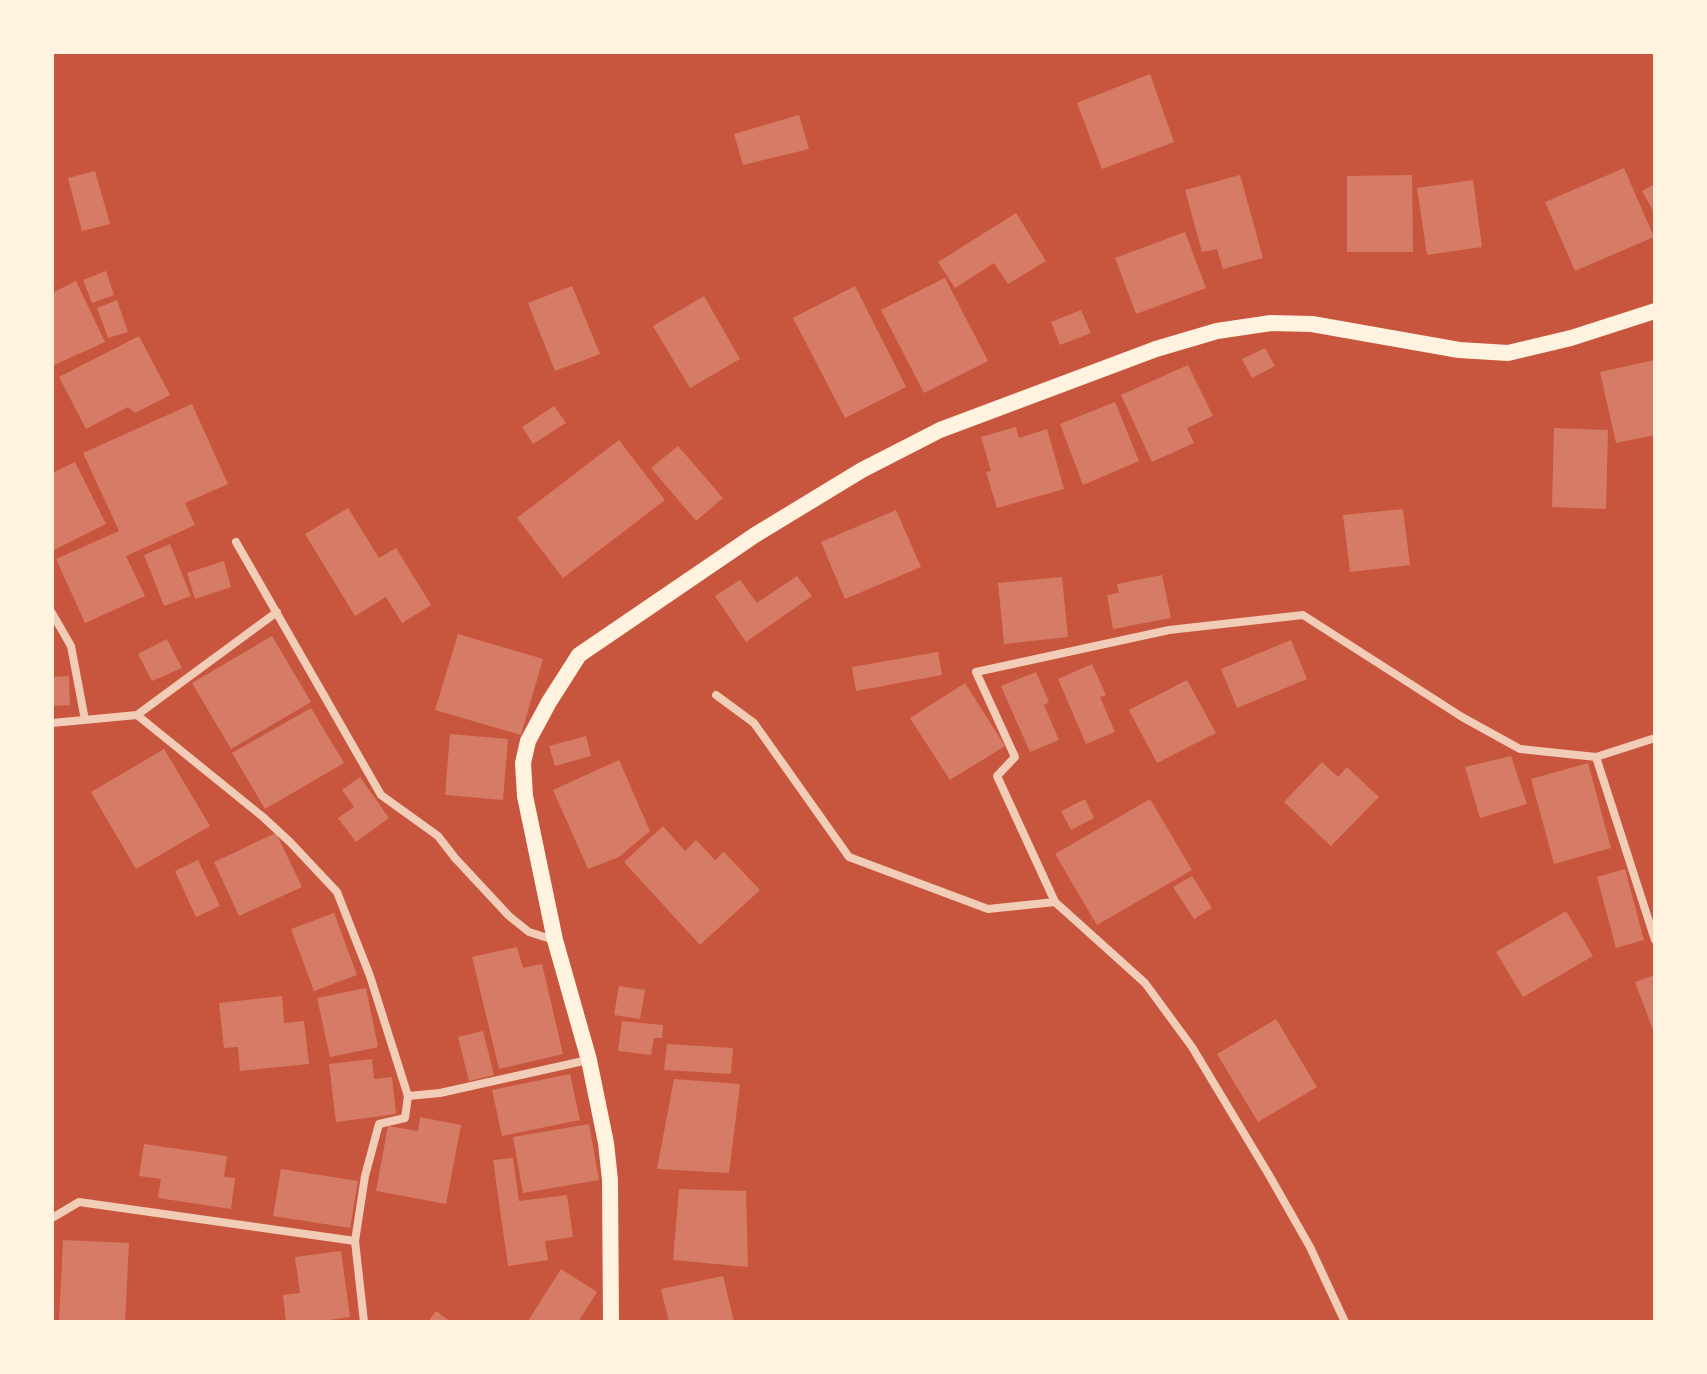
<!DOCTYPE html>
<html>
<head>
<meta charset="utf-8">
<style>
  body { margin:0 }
  #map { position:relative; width:1707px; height:1374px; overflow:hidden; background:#c8553d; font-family:"PT Sans",sans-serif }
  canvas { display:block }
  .frame { position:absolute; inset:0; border:54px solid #fff3e0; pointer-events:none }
</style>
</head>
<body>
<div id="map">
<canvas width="1707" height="1374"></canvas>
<div class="frame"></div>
</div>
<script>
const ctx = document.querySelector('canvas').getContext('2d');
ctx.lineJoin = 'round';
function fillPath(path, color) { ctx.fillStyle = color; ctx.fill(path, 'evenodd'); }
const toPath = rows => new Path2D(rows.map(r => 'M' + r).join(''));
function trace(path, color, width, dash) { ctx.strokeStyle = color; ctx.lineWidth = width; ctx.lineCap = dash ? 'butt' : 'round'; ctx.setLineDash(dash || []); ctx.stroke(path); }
const building = toPath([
  [1150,74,1174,142,1102,169,1077,103],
  [799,115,809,149,743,165,734,134],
  [1624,168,1654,237,1575,271,1545,202],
  [95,171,110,224,82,231,68,178],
  [1240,175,1263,258,1223,269,1217,249,1202,252,1185,190],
  [1412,175,1413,252,1347,252,1347,176],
  [1473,180,1482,247,1427,255,1417,188],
  [1655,184,1655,214,1642,191],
  [1016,213,1046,261,1008,284,994,263,955,288,938,262],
  [1185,232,1206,288,1136,314,1115,258],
  [106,271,114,295,92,303,83,280],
  [945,278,988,361,924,393,881,310],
  [76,281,105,342,52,366,52,293],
  [572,286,600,354,555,371,528,303],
  [855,286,906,387,845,418,793,318],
  [704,296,740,359,690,388,653,326],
  [117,300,128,332,108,338,97,308],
  [1081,310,1091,333,1060,345,1051,322],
  [139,336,170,395,135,413,128,407,86,429,59,377],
  [1265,348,1275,366,1252,378,1242,359],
  [1655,360,1655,435,1616,443,1600,372],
  [1188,365,1213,416,1187,428,1194,443,1152,462,1121,395],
  [1115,402,1139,461,1083,485,1060,424],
  [192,404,228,484,185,503,195,525,126,556,145,596,85,623,56,559,119,531,83,453],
  [554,406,566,423,533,444,522,427],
  [1016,427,1019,438,1047,429,1064,489,997,508,986,472,991,471,981,437],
  [1554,428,1608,430,1606,509,1552,507],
  [619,440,665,500,563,578,517,518],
  [678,446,723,498,696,521,651,468],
  [75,462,106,524,52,551,52,473],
  [348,508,379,558,396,548,431,605,402,623,386,597,355,616,305,534],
  [1403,509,1410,565,1350,572,1343,515],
  [896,510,921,567,845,599,821,542],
  [170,544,191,596,164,606,144,555],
  [224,561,231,587,195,599,187,573],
  [1162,575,1171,618,1113,629,1107,595,1119,593,1117,584],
  [797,576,812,596,746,642,715,596,740,580,757,603],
  [1062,577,1068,637,1004,644,998,583],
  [458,634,543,659,521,735,435,710],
  [272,636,311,702,231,749,192,683],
  [167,639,182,668,152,681,138,654],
  [1291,640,1307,679,1237,708,1221,669],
  [938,652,942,675,856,691,852,667],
  [1092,664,1106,695,1100,697,1115,732,1086,744,1058,679],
  [1036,672,1049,702,1044,705,1059,740,1030,752,1001,686],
  [69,676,70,705,52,706,52,677],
  [1187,680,1216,733,1157,763,1129,710],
  [965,683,1005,746,950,780,910,718],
  [311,708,344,763,265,809,232,753],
  [450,734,508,739,503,800,445,795],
  [586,736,591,756,555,766,549,746],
  [164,749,210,826,136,869,91,792],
  [1511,756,1527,804,1480,818,1465,767],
  [619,760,650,831,619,857,588,869,553,790],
  [1322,762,1338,777,1347,767,1379,797,1331,846,1284,802],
  [1588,763,1611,848,1554,864,1531,779],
  [360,777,389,818,356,842,338,818,354,807,342,790],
  [1085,799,1094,818,1071,830,1061,811],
  [1150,799,1192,870,1097,925,1055,854],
  [663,826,685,851,696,840,715,860,724,852,760,890,700,945,624,862],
  [276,833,302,887,239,916,214,862],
  [198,860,220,906,196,917,175,871],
  [1625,869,1644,940,1616,948,1597,877],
  [1192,876,1212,908,1194,919,1173,887],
  [1566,911,1593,956,1523,997,1496,952],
  [334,913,357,975,314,991,291,929],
  [517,947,523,968,542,964,563,1054,499,1069,472,957],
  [1655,975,1655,1035,1635,982],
  [619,986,645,990,640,1019,614,1015],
  [366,988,378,1047,330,1057,317,998],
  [282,996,284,1023,304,1021,309,1064,240,1071,238,1047,224,1048,219,1003],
  [1276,1019,1317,1087,1258,1122,1217,1054],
  [622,1021,663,1025,662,1038,654,1038,651,1055,618,1051],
  [483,1031,494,1075,469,1081,458,1037],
  [667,1044,733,1048,731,1074,664,1070],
  [372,1059,374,1079,392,1077,396,1114,336,1122,329,1064],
  [570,1074,580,1120,502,1136,492,1090],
  [674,1079,740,1084,729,1173,657,1169],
  [420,1117,461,1125,446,1204,376,1191,388,1126,418,1131],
  [589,1124,599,1180,523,1193,513,1137],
  [144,1144,227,1156,224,1177,235,1178,231,1209,158,1198,161,1179,139,1176],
  [513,1158,519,1201,567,1195,573,1237,545,1241,548,1260,508,1266,493,1160],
  [281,1169,358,1181,350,1228,273,1216],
  [679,1189,746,1191,748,1267,673,1260],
  [63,1240,129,1243,125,1322,59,1322],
  [341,1251,350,1317,315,1322,286,1322,283,1295,300,1293,295,1257],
  [561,1269,597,1292,578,1322,530,1322,528,1321],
  [723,1276,734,1322,669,1322,661,1289],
  [436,1311,451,1322,428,1322]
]);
const minor = toPath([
  [236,542,381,795,438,836,455,858,509,916,529,932,554,940],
  [52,613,71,646,85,720],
  [716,695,754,723,849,857,988,909,1055,902,1145,983,1192,1047,1269,1175,1310,1247,1345,1322],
  [137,715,277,612],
  [52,723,137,715,263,817,290,842,337,892,370,976,408,1096,440,1093,588,1060],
  [1596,757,1655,940],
  [1055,902,997,776,1015,757,976,672,1169,630,1303,615,1462,717,1520,749,1596,757,1655,738],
  [52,1218,79,1202,355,1241],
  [364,1322,355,1241,365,1176,379,1124,405,1118,408,1096]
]);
const secondary = toPath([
  [611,1322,610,1180,606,1143,589,1060,555,940,525,796,523,763,528,741,549,702,579,655,755,535,862,470,940,430,1156,349,1217,331,1271,323,1312,324,1459,350,1508,353,1571,338,1655,311]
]);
fillPath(building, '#d67c66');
trace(minor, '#f1ccb7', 8);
trace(secondary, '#fff3e0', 16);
</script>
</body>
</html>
